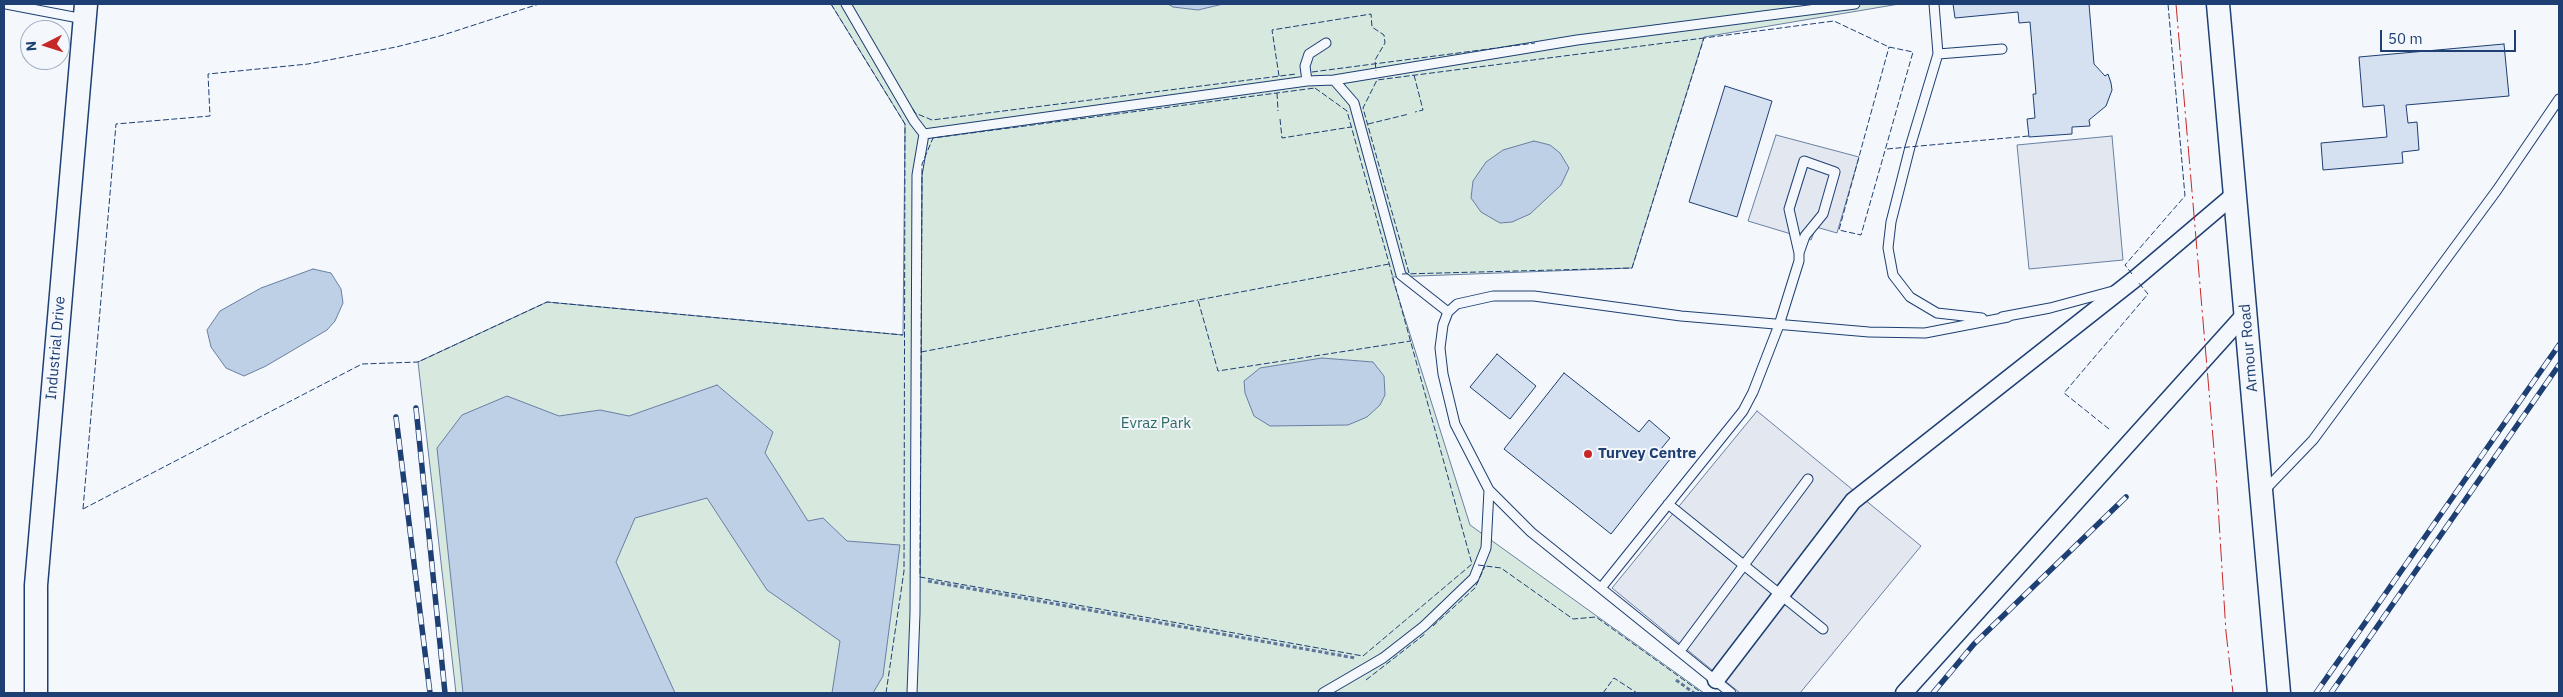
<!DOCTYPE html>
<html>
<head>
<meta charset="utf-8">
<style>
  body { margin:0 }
  #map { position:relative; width:2563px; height:697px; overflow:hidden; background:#f4f7fb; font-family:"IBM Plex Sans",sans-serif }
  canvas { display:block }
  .frame { position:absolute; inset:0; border:5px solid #1d3f73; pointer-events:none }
  .north { position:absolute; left:20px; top:20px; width:50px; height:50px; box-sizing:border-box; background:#f4f7fb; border:1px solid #9eadc5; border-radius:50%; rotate:265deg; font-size:14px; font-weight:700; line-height:20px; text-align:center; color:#1d3f73 }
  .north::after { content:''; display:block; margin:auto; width:18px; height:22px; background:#c62828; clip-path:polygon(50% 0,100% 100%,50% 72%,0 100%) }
  .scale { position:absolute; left:2380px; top:30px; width:136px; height:22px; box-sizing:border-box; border:2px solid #1d3f73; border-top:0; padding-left:6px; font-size:15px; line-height:18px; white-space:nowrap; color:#1d3f73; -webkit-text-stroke:4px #f4f7fb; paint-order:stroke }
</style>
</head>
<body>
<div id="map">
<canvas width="2563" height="697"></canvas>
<div class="frame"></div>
<div class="north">N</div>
<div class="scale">50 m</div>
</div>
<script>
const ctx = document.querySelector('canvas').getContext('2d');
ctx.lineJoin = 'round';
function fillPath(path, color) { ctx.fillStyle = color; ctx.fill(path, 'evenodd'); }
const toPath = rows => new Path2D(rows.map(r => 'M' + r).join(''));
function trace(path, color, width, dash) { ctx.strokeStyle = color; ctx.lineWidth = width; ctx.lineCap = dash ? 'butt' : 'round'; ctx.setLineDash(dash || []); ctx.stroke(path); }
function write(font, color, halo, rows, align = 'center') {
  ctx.font = font + ' "IBM Plex Sans",sans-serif'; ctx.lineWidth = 4; ctx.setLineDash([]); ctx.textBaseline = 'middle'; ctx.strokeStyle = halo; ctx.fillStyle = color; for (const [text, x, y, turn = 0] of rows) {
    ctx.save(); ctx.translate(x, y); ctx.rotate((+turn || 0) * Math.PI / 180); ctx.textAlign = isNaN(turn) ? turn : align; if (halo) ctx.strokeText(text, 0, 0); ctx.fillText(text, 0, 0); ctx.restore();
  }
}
const green = toPath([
  [831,4,1899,4,1704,37,1632,268,1392,277,1470,525,1704,693,456,693,418,362,547,302,903,335,905,124,831,4]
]);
const parking = toPath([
  [1776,135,1859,157,1837,233,1816,227,1811,240,1748,221,1776,135],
  [2112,136,2123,260,2029,269,2017,145,2112,136],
  [1757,411,1921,546,1800,693,1740,693,1612,588,1757,411]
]);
const water = toPath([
  [1168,4,1223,4,1198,10,1173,7,1168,4],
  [1534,141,1550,145,1560,153,1569,168,1561,185,1530,214,1512,222,1500,223,1481,212,1471,198,1473,181,1486,162,1503,150,1534,141],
  [313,269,331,273,341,289,343,303,335,321,327,330,266,366,244,376,226,368,211,347,207,330,220,311,261,288,313,269],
  [1322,358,1373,362,1384,376,1385,395,1380,405,1367,417,1348,425,1270,426,1254,416,1245,393,1244,381,1260,368,1322,358],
  [717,385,773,432,765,453,808,521,823,518,847,541,900,545,883,676,873,693,832,693,840,641,767,590,707,498,635,518,616,562,675,693,463,693,437,448,462,415,507,396,559,416,600,410,629,416,717,385]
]);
const building = toPath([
  [1953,4,2089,4,2094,64,2105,76,2108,74,2111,83,2112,90,2106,106,2089,120,2090,126,2072,127,2072,134,2029,137,2027,119,2035,118,2033,94,2036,94,2030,22,2019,23,2018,12,1955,18,1953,4],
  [2504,44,2509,96,2406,105,2408,123,2417,122,2419,150,2402,152,2403,163,2323,170,2321,143,2387,137,2384,105,2363,107,2359,57,2504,44],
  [1725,86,1772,101,1737,217,1689,202,1725,86],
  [1497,354,1536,386,1510,419,1470,387,1497,354],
  [1564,373,1639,432,1649,420,1670,438,1661,449,1671,458,1611,534,1504,449,1564,373]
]);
const path = toPath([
  [928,581,1355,658],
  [1676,680,1694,693]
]);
const lane = toPath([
  [6,4,84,19],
  [846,4,914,121,924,134,917,175,915,613,912,693],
  [1934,4,1938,54],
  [1334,80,1577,40,1855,4],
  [1307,81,1305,66,1309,54,1326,43],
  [924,134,1307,81,1334,80,1354,103,1401,275,1448,312],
  [2002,317,2050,308,2113,291],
  [1982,318,1937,313,1910,297,1893,275,1888,248,1891,222,1910,147,1938,54,2002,49],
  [2263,492,2313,440,2497,190,2559,99],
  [1668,504,1823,629],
  [1601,588,1743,411,1753,392,1779,325,1799,261,1799,253,1789,209,1804,161,1835,172,1823,214,1805,236,1799,253],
  [1680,651,1808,479],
  [1323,693,1383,658,1424,626,1474,578,1486,548,1489,490],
  [1731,693,1531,532,1489,490,1455,424,1443,374,1440,348,1443,325,1448,312,1457,304,1493,296,1534,296,1681,316,1869,332,1925,333,2008,317]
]);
const street = toPath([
  [1716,680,1853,501,2136,278,2235,194],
  [1904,693,2246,313]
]);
const secondary = toPath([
  [2218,4,2279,693],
  [36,693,36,585,86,4]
]);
const rail = toPath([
  [416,408,445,693],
  [396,417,430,693],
  [1933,693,1974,644,2126,497],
  [2316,693,2559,345],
  [2331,693,2559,365]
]);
const fence = toPath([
  [831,4,905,124,904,571,886,693],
  [1312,72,1535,43],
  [1414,75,1423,110,1415,112],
  [1279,76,1272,30,1371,14,1372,27,1384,35,1385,43,1375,60,1376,71],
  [1315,88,1347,111,1472,564,1363,656,920,577,922,164,933,138,1315,88],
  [1277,93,1278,111],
  [913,109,915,113,932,120,1296,74],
  [1280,119,1282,138,1351,127],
  [1368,124,1409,114],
  [1887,149,2029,136],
  [1389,264,1198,300,1218,371,1411,341],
  [1409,273,1363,108,1377,80,1704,38],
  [1402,274,1632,268,1704,38,1834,21,1889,47,1913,52,1861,235,1839,230,1889,47],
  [2132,274,2125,265,2185,196,2168,4],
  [921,352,1198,300],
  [2109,429,2064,393,2148,294,2138,282],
  [83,509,362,364,418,362,547,302,903,335],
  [83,509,116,124,210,116,208,74,308,64,396,47,440,36,539,4],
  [1478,565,1501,568,1573,619,1596,617,1702,693],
  [1433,626,1475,588,1485,566],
  [1366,680,1425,634],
  [1603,693,1614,678,1637,693]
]);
const power = toPath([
  [2176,4,2216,473,2226,632,2233,693]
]);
const markers = [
  [1588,454,5,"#c62828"]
];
const streetNames = [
  ["Industrial Drive",56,348,-85],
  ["Armour Road",2249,348,-95]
];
const parkNames = [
  ["Evraz Park",1156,424]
];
const poiNames = [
  ["Turvey Centre",1598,454]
];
fillPath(green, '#d7e8df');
trace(green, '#687fa3', 1);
fillPath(parking, '#e3e8f0');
trace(parking, '#687fa3', 1);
fillPath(water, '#bed0e5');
trace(water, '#687fa3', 1);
fillPath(building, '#d5e0f0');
trace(building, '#1d3f73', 1);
trace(lane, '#1d3f73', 11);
trace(street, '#1d3f73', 19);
trace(secondary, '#1d3f73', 25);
trace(path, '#5e769c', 3, [4, 2.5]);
trace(lane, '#f4f7fb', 9);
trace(street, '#f4f7fb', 16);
trace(secondary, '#f4f7fb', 22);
trace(rail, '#1d3f73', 5.5);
trace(rail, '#f4f7fb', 4, [11]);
trace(fence, '#1d3f73', 1, [6, 2.5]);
trace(power, '#c62828', 1, [18, 4, 2.5, 4]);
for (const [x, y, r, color] of markers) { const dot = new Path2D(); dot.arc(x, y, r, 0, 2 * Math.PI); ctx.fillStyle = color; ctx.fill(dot); trace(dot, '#f4f7fb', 2); }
write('15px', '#1d3f73', '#f4f7fb', streetNames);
write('15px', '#2c6c60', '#f4f7fb', parkNames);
write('bold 15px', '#1d3f73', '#f4f7fb', poiNames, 'left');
</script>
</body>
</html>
